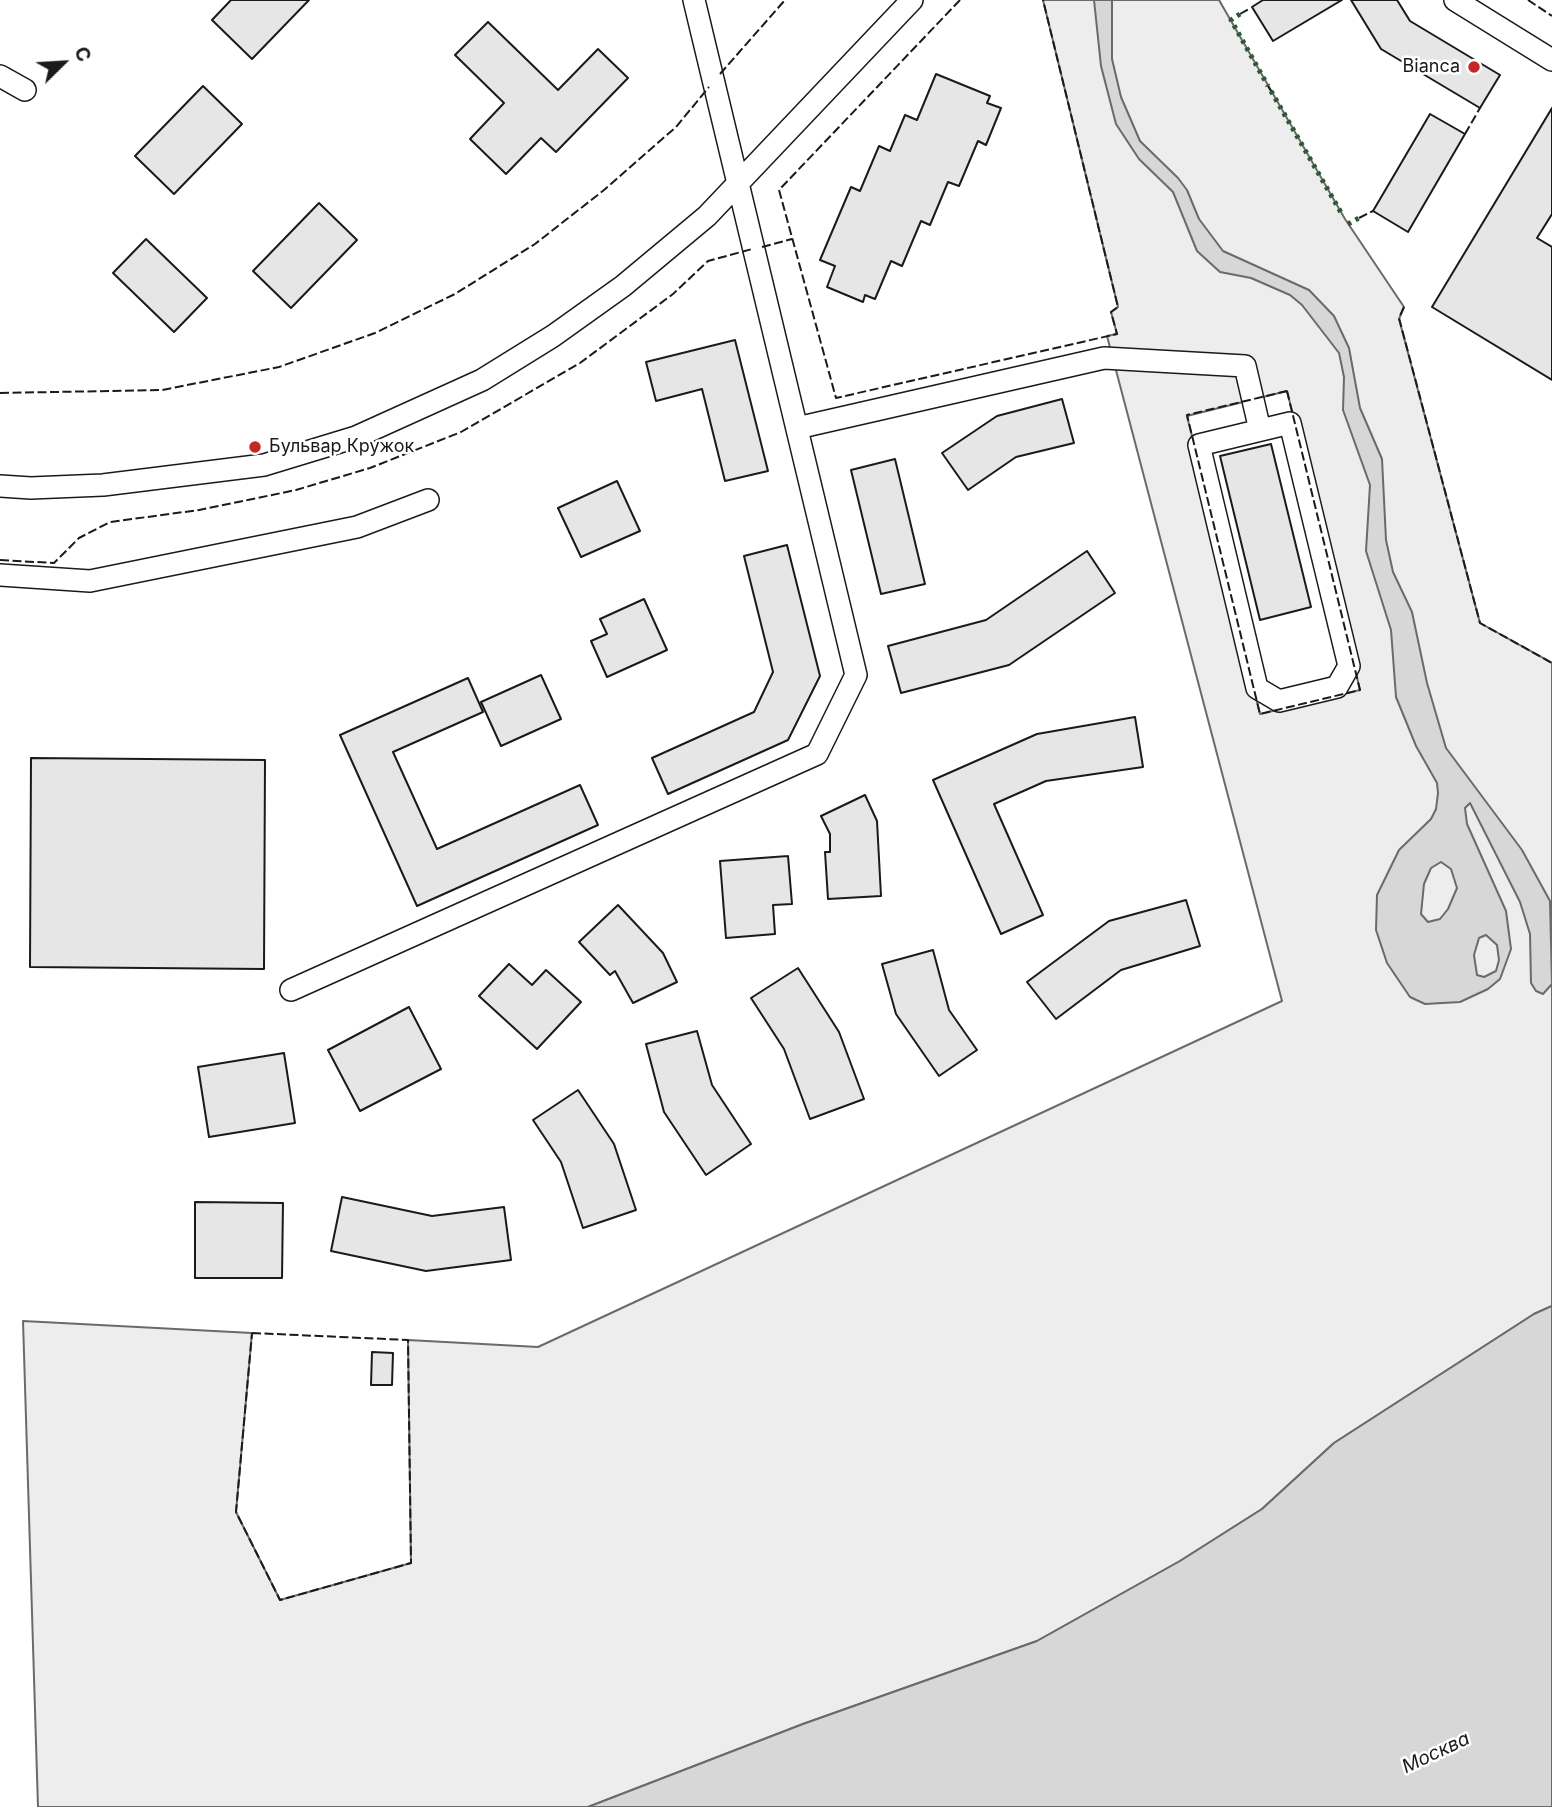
<!DOCTYPE html>
<html>
<head>
<meta charset="utf-8">
<style>
  body { margin:0 }
  #map { position:relative; width:1552px; height:1807px; overflow:hidden; background:#fff; font-family:Inter,sans-serif }
  canvas { display:block }
  .north { position:absolute; left:28px; top:28px; width:70px; height:70px; -webkit-text-stroke:5px #fff; paint-order:stroke; rotate:66deg; font-size:19px; font-weight:700; line-height:28px; text-align:center; color:#1a1a1a }
  .north::after { content:''; display:block; margin:auto; width:24px; height:32px; background:#1a1a1a; clip-path:polygon(50% 0,100% 100%,50% 72%,0 100%) }
</style>
</head>
<body>
<div id="map">
<canvas width="1552" height="1807"></canvas>
<div class="north">С</div>
</div>
<script>
const ctx = document.querySelector('canvas').getContext('2d');
ctx.lineJoin = 'round';
function fillPath(path, color) { ctx.fillStyle = color; ctx.fill(path, 'evenodd'); }
const toPath = rows => new Path2D(rows.map(r => 'M' + r).join(''));
function trace(path, color, width, dash) { ctx.strokeStyle = color; ctx.lineWidth = width; ctx.lineCap = dash ? 'butt' : 'round'; ctx.setLineDash(dash || []); ctx.stroke(path); }
function write(font, color, halo, rows, align = 'center') {
  ctx.font = font + ' Inter,sans-serif'; ctx.lineWidth = 5; ctx.setLineDash([]); ctx.textBaseline = 'middle'; ctx.strokeStyle = halo; ctx.fillStyle = color; for (const [text, x, y, turn = 0] of rows) {
    ctx.save(); ctx.translate(x, y); ctx.rotate((+turn || 0) * Math.PI / 180); ctx.textAlign = isNaN(turn) ? turn : align; if (halo) ctx.strokeText(text, 0, 0); ctx.fillText(text, 0, 0); ctx.restore();
  }
}
const green = toPath([
  [1043,0,1219,0,1345,219,1404,307,1399,319,1480,623,1552,663,1552,1306,1534,1314,1334,1443,1262,1509,1180,1561,1037,1641,803,1724,588,1807,38,1807,23,1321,252,1333,236,1512,280,1600,411,1563,408,1340,538,1347,1282,1001,1107,336,1117,334,1111,312,1118,307,1043,0],
  [1287,391,1360,690,1260,714,1187,416,1287,391]
]);
const water = toPath([
  [1094,0,1112,0,1112,59,1121,97,1140,141,1178,178,1187,190,1199,219,1223,251,1309,290,1334,316,1349,348,1360,408,1382,459,1386,540,1393,572,1412,612,1427,683,1446,748,1522,850,1550,901,1552,984,1543,994,1536,991,1531,983,1530,934,1520,902,1470,803,1465,808,1467,824,1506,911,1511,949,1500,979,1488,989,1460,1002,1425,1004,1410,997,1387,963,1376,930,1377,895,1399,850,1431,819,1436,809,1438,793,1437,783,1416,746,1396,697,1391,630,1366,551,1370,485,1343,410,1344,377,1339,353,1302,305,1290,295,1251,278,1220,272,1197,251,1173,192,1139,159,1116,124,1101,66,1094,0],
  [1441,862,1451,869,1457,888,1448,909,1440,919,1428,922,1421,914,1424,884,1431,868,1441,862],
  [1486,935,1497,945,1499,960,1496,971,1484,977,1477,975,1474,955,1479,938,1486,935],
  [1552,1306,1552,1807,588,1807,803,1724,1037,1641,1180,1561,1262,1509,1334,1443,1534,1314,1552,1306]
]);
const building = toPath([
  [231,0,309,0,252,59,212,20,231,0],
  [1263,0,1342,0,1273,41,1252,7,1263,0],
  [1351,0,1397,0,1410,21,1500,75,1480,108,1381,49,1351,0],
  [488,22,558,90,598,49,628,78,556,152,541,138,506,174,470,139,504,103,455,55,488,22],
  [936,74,990,96,987,103,1001,108,986,145,978,141,959,186,948,182,930,225,921,221,902,266,891,261,875,299,865,295,863,302,827,287,835,266,820,260,851,187,860,191,879,146,890,151,905,115,917,120,936,74],
  [203,86,242,124,174,194,135,156,203,86],
  [1552,108,1552,214,1537,238,1552,247,1552,380,1432,307,1552,108],
  [1430,114,1465,134,1408,232,1373,211,1430,114],
  [319,203,357,240,291,308,253,271,319,203],
  [146,239,207,298,174,332,113,273,146,239],
  [735,340,768,471,725,481,702,389,656,401,646,362,735,340],
  [1062,399,1074,443,1016,457,968,490,942,453,997,416,1062,399],
  [1271,444,1311,607,1260,620,1220,456,1271,444],
  [895,459,925,584,881,594,851,470,895,459],
  [617,481,640,531,581,557,558,508,617,481],
  [787,545,820,676,788,740,668,794,652,758,754,712,773,672,744,556,787,545],
  [1087,551,1115,593,1009,665,901,693,888,646,986,620,1087,551],
  [644,599,667,650,607,677,591,641,607,634,600,619,644,599],
  [541,675,561,719,501,746,481,702,541,675],
  [468,678,483,712,393,752,437,849,580,785,598,825,417,906,340,735,468,678],
  [1135,717,1143,767,1046,781,994,804,1043,915,1001,934,933,780,1037,734,1135,717],
  [31,758,265,760,264,969,30,967,31,758],
  [865,795,877,821,881,896,828,899,825,852,830,852,830,834,821,816,865,795],
  [788,856,792,904,773,905,775,934,726,938,720,861,788,856],
  [1186,900,1200,946,1121,970,1056,1019,1027,982,1109,921,1186,900],
  [618,905,663,953,677,982,633,1003,615,971,610,975,579,942,618,905],
  [933,950,949,1010,977,1050,939,1076,896,1014,882,964,933,950],
  [509,964,532,985,546,970,581,1002,537,1049,479,996,509,964],
  [798,968,839,1032,864,1099,810,1119,784,1049,751,998,798,968],
  [409,1007,441,1069,360,1111,328,1050,409,1007],
  [697,1031,712,1085,751,1144,706,1175,664,1112,646,1044,697,1031],
  [284,1053,295,1123,209,1137,198,1067,284,1053],
  [578,1090,614,1144,636,1210,583,1228,561,1162,533,1120,578,1090],
  [342,1197,432,1216,504,1207,511,1260,426,1271,331,1251,342,1197],
  [195,1202,283,1203,282,1278,195,1278,195,1202],
  [372,1352,393,1353,392,1385,371,1385,372,1352]
]);
const minor = toPath([
  [1455,0,1552,60],
  [0,76,25,90],
  [1290,423,1349,666,1337,687,1279,701,1257,688,1199,445,1290,423],
  [797,428,1104,358,1245,366,1260,430],
  [0,486,31,488,103,485,264,465,356,437,482,380,553,336,623,286,707,216,912,0],
  [0,575,90,581,357,527,428,500],
  [291,990,817,754,856,675,694,0]
]);
const hedge = toPath([
  [1240,14,1231,20,1268,86],
  [1271,91,1343,216],
  [1348,224,1359,218]
]);
const fence = toPath([
  [960,0,779,190,836,398,1117,334,1111,312,1118,307,1043,0],
  [1528,0,1552,16],
  [1240,14,1249,9],
  [720,74,785,0],
  [1268,86,1271,91],
  [1465,134,1480,108],
  [1359,218,1373,211],
  [762,247,792,239],
  [1404,307,1399,318,1480,623,1552,663],
  [1287,391,1360,690,1260,714,1187,415,1287,391],
  [0,393,162,390,279,367,375,333,455,294,535,244,604,190,676,127,709,87],
  [0,560,54,563,79,538,110,522,199,510,296,490,370,468,461,432,580,363,673,294,708,261,752,249],
  [252,1333,408,1340,411,1563,280,1600,236,1512,252,1333]
]);
const markers = [
  [1474,67,7,"#c62828"],
  [255,447,7,"#c62828"]
];
const poiNames = [
  ["Bianca",1460,67],
  ["Бульвар Кружок",269,447,"left"]
];
const waterNames = [
  ["Москва",1436,1753,-25]
];
fillPath(green, '#ededed');
trace(green, '#6a6a6a', 2);
fillPath(water, '#d7d7d7');
trace(water, '#6a6a6a', 2);
fillPath(building, '#e6e6e6');
trace(building, '#1a1a1a', 2);
trace(minor, '#1a1a1a', 24);
trace(minor, '#fff', 21);
trace(hedge, '#2b5a34', 5, [3.5, 5]);
trace(fence, '#1a1a1a', 2, [9, 3.5]);
for (const [x, y, r, color] of markers) { const dot = new Path2D(); dot.arc(x, y, r, 0, 2 * Math.PI); ctx.fillStyle = color; ctx.fill(dot); trace(dot, '#fff', 2.5); }
write('18px', '#1a1a1a', '#fff', poiNames, 'right');
write('italic 19px', '#1a1a1a', '#fff', waterNames);
</script>
</body>
</html>
